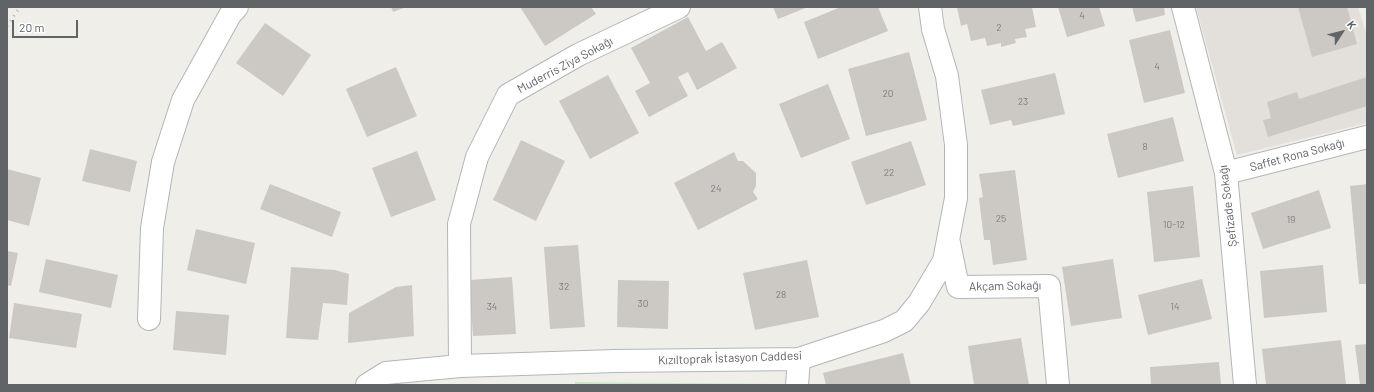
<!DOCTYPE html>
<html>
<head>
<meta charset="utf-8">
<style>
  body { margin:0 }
  #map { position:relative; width:1374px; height:392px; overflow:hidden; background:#f0eee9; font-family:Barlow,sans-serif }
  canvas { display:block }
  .frame { position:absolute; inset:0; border:8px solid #606467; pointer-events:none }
  .north { position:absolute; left:1322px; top:12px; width:40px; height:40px; -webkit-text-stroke:3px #fff; paint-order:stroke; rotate:54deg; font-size:11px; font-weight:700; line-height:16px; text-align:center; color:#606467 }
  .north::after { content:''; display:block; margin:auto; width:14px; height:18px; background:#606467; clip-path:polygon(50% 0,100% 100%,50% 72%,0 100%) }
  .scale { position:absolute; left:12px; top:20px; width:66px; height:18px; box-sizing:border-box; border:2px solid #606467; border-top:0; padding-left:5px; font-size:12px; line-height:14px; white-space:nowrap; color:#606467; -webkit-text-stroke:3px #fff; paint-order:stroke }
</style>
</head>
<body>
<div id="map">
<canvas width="1374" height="392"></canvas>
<div class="frame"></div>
<div class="north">K</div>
<div class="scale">20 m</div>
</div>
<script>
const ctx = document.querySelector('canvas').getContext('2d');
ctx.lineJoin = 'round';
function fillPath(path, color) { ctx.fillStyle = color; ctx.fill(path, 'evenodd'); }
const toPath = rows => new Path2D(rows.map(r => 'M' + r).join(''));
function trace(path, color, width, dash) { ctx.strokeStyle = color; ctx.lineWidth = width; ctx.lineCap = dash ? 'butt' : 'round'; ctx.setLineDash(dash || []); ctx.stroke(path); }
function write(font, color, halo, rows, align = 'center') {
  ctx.font = font + ' Barlow,sans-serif'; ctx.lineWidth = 3; ctx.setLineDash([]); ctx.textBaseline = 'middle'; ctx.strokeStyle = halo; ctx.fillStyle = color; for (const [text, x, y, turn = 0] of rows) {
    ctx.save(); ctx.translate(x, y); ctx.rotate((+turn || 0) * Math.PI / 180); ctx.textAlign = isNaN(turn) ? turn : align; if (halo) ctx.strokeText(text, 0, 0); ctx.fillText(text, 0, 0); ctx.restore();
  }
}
const education = toPath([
  [1196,7,1358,7,1367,36,1367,123,1237,155]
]);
const green = toPath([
  [575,382,776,384,776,385,575,385]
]);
const building = toPath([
  [391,7,406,7,393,12],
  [520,7,591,7,596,14,545,46],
  [773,7,808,7,778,19],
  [841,7,878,7,888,31,818,59,804,22],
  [957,7,1032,7,1036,27,1025,29,1027,37,1015,39,1016,43,1001,47,1001,43,987,46,985,38,971,41,967,24,961,26],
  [1058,7,1099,7,1105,26,1067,37],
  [1132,7,1164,7,1165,15,1136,22],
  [1298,7,1347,7,1357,44,1312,57],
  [688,17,706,51,722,42,737,68,697,90,688,72,678,77,688,96,649,117,635,91,650,83,631,48],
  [265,23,311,55,283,96,236,63],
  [1170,30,1185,93,1144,103,1129,40],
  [909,52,927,120,866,136,848,69],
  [396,67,417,116,367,137,346,89],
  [1055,73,1065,114,1013,126,1011,120,990,125,981,90],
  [608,75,639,133,590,159,559,101],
  [1367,77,1367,106,1268,137,1263,120,1271,118,1267,102,1297,92,1299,99],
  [828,84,850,139,801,158,779,104],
  [1173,117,1184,161,1118,178,1107,134],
  [521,140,565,161,536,221,493,200],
  [911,141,926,185,866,205,851,162],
  [90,149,137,161,130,192,82,181],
  [417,151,436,200,391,217,372,168],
  [734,152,738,161,743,161,756,173,756,186,753,192,758,199,698,230,674,183],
  [7,169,41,178,29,226,7,220],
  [1015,170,1027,260,993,265,990,240,984,240,979,198,983,197,979,174],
  [270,184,341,212,332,237,260,209],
  [1367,184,1367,284,1359,284,1350,186],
  [1193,186,1200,257,1154,262,1147,192],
  [1319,190,1331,228,1263,249,1251,213],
  [196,229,255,243,246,284,187,270],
  [578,245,585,327,550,329,544,247],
  [7,251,18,253,11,286,7,285],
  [46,259,118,275,111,308,39,292],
  [1113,259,1122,318,1071,326,1062,267],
  [807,260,819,317,755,330,743,273],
  [1323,265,1327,312,1264,318,1260,271],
  [291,267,335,270,349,274,347,305,323,303,318,340,286,338],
  [512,277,516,334,473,336,469,280],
  [1202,279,1212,319,1148,335,1138,295],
  [618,280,669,281,668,329,617,327],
  [412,285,414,336,348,343,349,313,396,287],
  [14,303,82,314,76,348,9,338],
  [176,311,229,315,226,355,173,350],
  [1021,338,1029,385,974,385,968,346],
  [1341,340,1346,385,1266,385,1262,349],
  [1367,344,1367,385,1360,385,1355,345],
  [903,353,911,385,826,385,823,373],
  [1219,362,1221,385,1151,385,1150,367]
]);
const minor = toPath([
  [1183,7,1226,173,1245,385],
  [1226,173,1367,137],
  [949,243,958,287,1049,286,1058,385],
  [149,319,152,228,163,162,183,100,230,15,237,7],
  [460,366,459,224,477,157,508,95,578,55,679,7],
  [367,385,386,373,460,366,615,361,799,359,884,331,904,321,919,303,944,261,956,198,956,145,947,76,933,29,930,7],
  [797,385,799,359]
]);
const rail = toPath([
  [7,26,20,7]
]);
const numberNames = [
  ["4",1082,16],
  ["2",999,28],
  ["4",1157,67],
  ["20",888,94],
  ["23",1023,102],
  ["8",1145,147],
  ["22",889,173],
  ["24",716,189],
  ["25",1001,219],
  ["19",1291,220],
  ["10-12",1174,225],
  ["32",564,287],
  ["28",781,295],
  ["30",643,304],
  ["34",492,307],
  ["14",1175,307]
];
const streetNames = [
  ["Muderris Ziya Sokağı",565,65,-28],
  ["Saffet Rona Sokağı",1297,155,-15],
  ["Şefizade Sokağı",1228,206,-97],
  ["Akçam Sokağı",1005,286,-1],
  ["Kızıltoprak İstasyon Caddesi",730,358,-2]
];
fillPath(education, '#e3dfda');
fillPath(green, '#cbe6c7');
fillPath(building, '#ccc9c5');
trace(minor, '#b3b6b9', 24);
trace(minor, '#fff', 22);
trace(rail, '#b4b5b5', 3, [1, 5]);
write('10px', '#7b7d7e', null, numberNames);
write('12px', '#606467', '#fff', streetNames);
</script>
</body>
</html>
